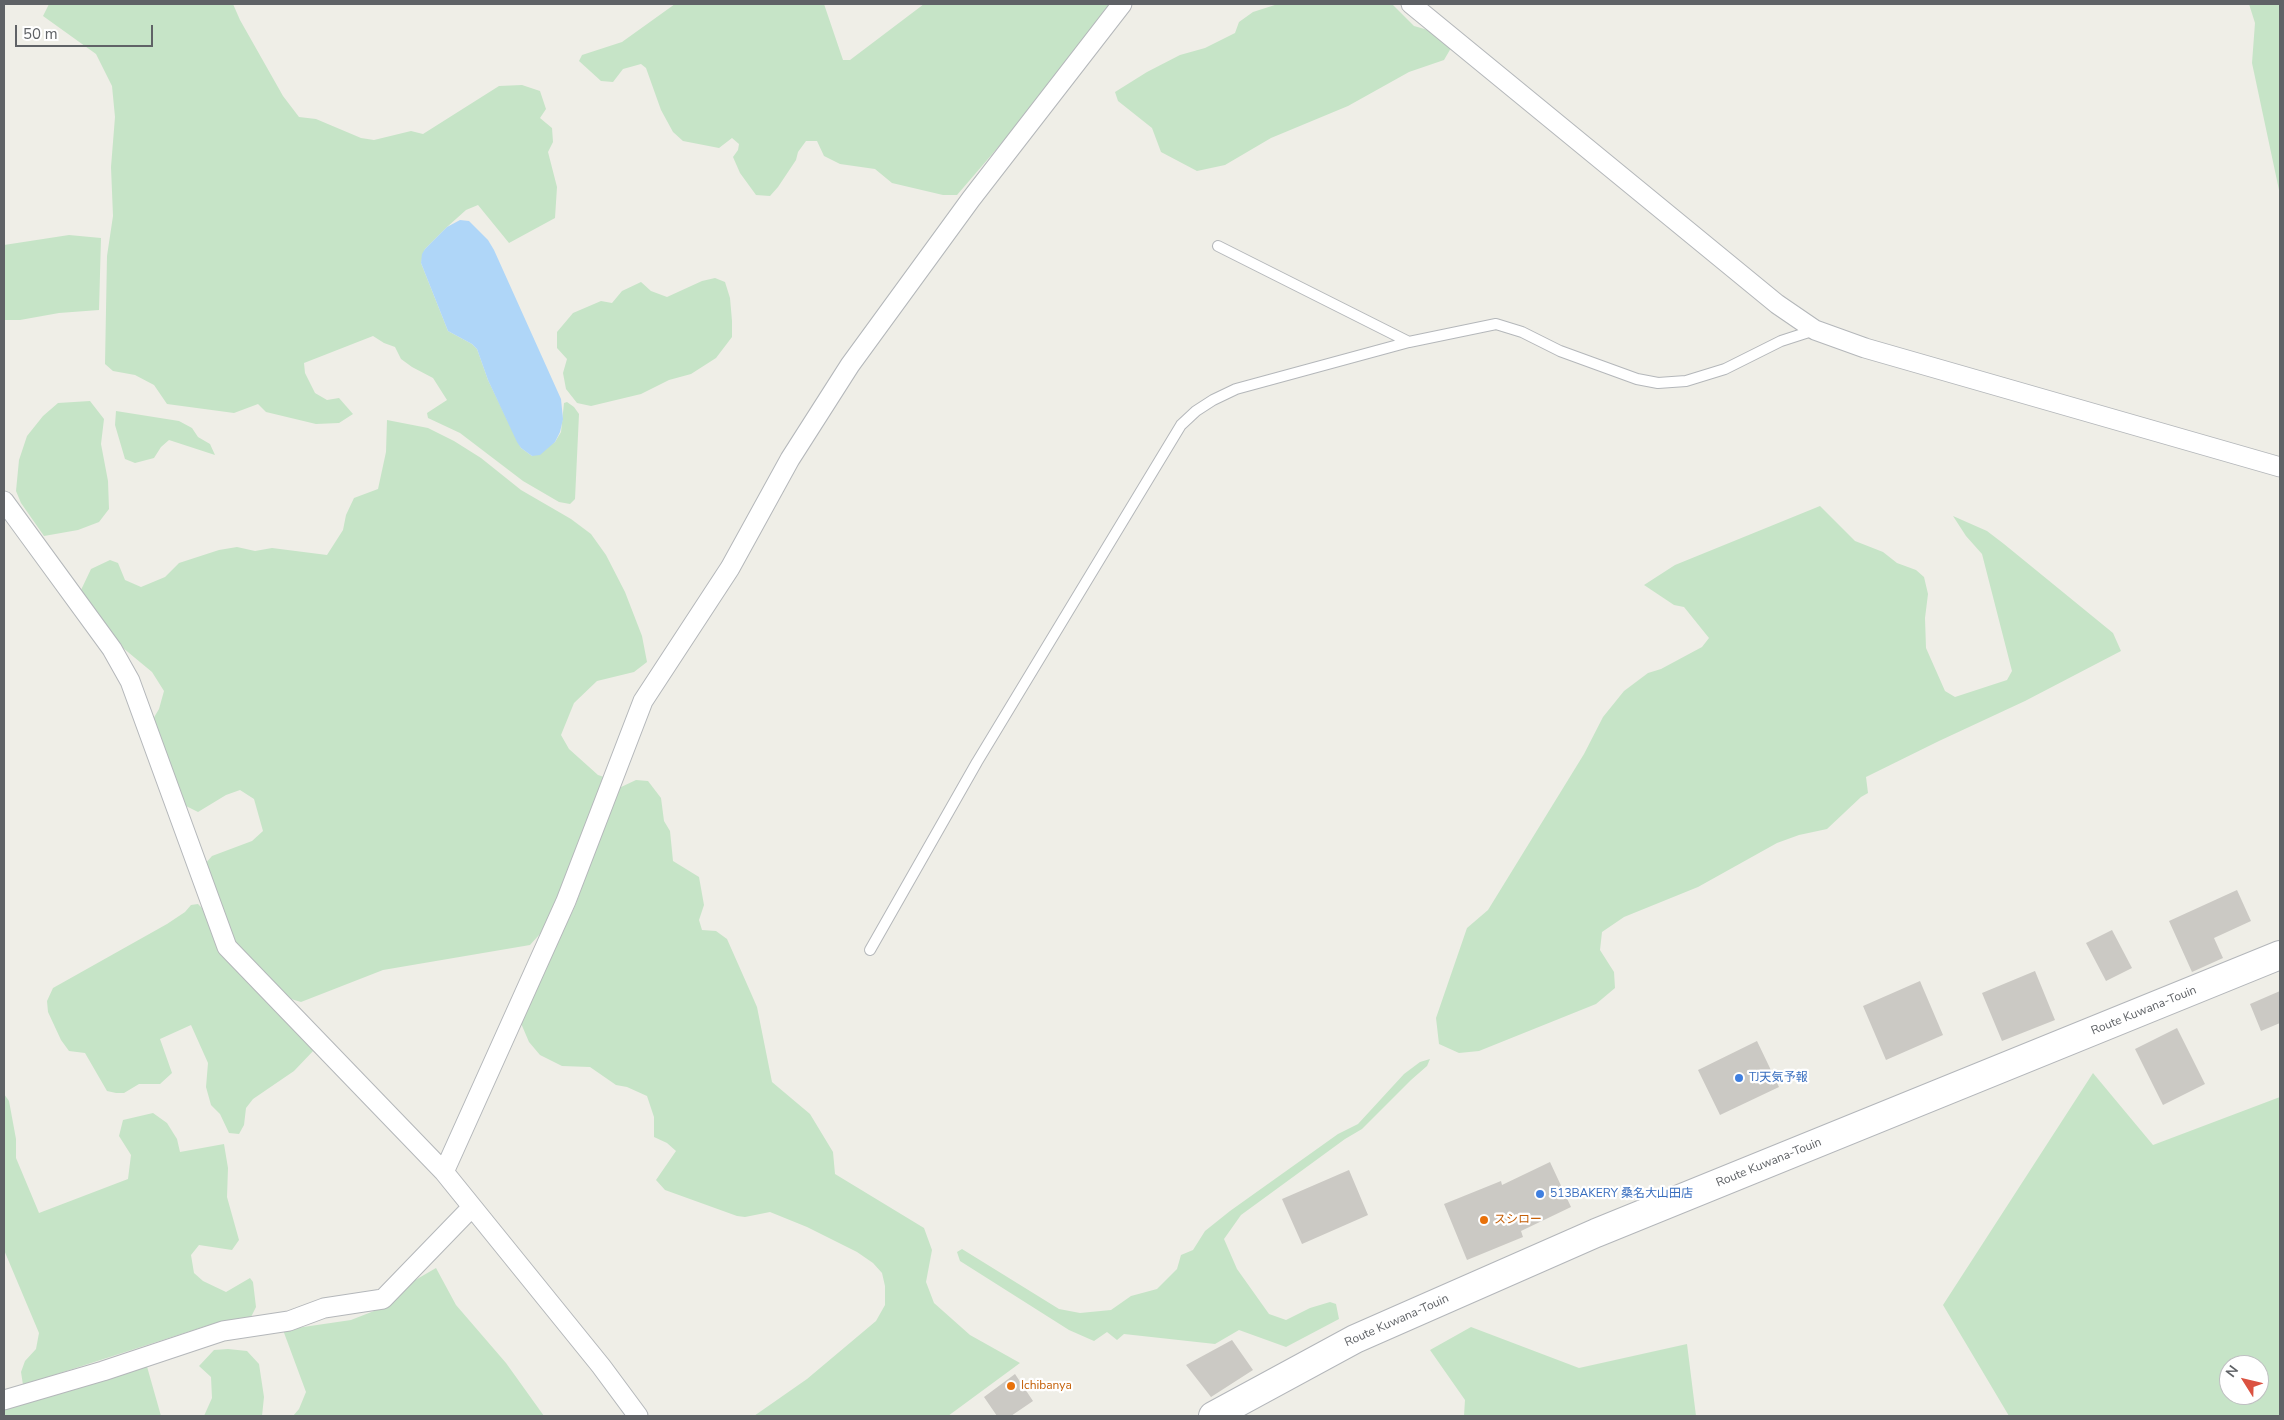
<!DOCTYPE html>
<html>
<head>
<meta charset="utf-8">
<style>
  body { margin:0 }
  #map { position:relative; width:2284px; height:1420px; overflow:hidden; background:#efeee7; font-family:"Nunito Sans",sans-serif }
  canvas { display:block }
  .frame { position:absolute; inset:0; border:5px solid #5f6266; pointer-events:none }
  .north { position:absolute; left:2219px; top:1355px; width:50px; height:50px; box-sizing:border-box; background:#fff; border:1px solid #bfc0c2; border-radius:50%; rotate:306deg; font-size:14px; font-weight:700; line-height:20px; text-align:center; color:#5f6266 }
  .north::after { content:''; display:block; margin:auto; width:18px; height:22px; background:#db5241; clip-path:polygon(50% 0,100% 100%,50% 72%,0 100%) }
  .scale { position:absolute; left:15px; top:25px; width:138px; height:22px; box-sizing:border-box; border:2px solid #5f6266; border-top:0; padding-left:6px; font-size:15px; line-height:18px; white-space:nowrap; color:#5f6266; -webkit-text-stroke:4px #fff; paint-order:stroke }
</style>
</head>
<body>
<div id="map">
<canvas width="2284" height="1420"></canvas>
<div class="frame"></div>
<div class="north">N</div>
<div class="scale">50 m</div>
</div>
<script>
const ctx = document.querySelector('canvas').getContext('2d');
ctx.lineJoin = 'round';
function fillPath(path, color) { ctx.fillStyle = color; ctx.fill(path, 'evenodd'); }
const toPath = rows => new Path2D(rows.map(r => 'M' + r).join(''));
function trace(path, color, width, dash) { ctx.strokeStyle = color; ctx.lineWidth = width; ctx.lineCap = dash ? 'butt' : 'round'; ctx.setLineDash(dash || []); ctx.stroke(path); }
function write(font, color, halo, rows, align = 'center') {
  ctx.font = font + ' "Nunito Sans","Noto Sans JP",sans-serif'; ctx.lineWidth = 4.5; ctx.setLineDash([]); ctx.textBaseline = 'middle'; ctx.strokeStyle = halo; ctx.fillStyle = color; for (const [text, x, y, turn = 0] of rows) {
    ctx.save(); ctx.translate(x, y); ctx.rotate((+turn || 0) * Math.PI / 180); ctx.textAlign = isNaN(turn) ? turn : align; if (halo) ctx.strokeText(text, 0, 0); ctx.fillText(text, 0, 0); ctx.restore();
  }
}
const green = toPath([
  [49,4,233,4,240,20,283,96,299,117,316,119,361,138,374,140,411,131,423,134,499,86,522,85,540,91,546,109,540,118,552,128,553,142,548,152,557,187,555,218,509,243,478,205,466,210,447,227,425,249,421,263,448,331,472,344,477,349,488,380,521,448,532,456,555,442,561,432,564,403,567,402,574,407,579,414,575,499,570,504,559,502,523,481,460,433,428,418,427,413,447,400,433,378,412,367,401,359,395,347,384,343,373,336,304,363,305,373,315,393,327,400,339,398,353,414,339,423,316,424,266,412,258,404,234,413,167,404,154,385,135,375,113,371,105,364,107,256,113,216,111,167,115,117,112,86,96,54,43,16],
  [675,4,824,4,843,60,850,60,924,4,1118,4,1092,38,957,195,943,195,892,183,875,169,840,164,824,156,817,141,806,141,798,152,796,160,778,187,770,196,756,195,740,173,733,157,738,150,739,144,732,138,719,148,683,141,673,132,661,110,646,68,641,64,623,69,613,82,601,81,579,61,582,55,622,42],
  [1278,4,1392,4,1414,26,1428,30,1451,48,1444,60,1409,72,1348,106,1271,138,1225,165,1197,171,1161,152,1152,128,1118,101,1115,92,1147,72,1180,55,1205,48,1235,33,1239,22,1253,12],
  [2249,4,2280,4,2280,212,2279,190,2252,63,2255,23],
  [69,235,101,238,99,310,59,313,20,320,4,320,4,245],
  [715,278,725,282,730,298,732,321,732,337,716,358,691,374,669,380,641,394,591,406,577,403,566,389,563,373,567,359,557,348,557,332,573,313,601,301,612,303,622,291,641,282,651,291,667,297,702,281],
  [90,401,104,419,101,444,108,481,109,509,99,522,78,530,44,536,21,503,16,491,19,460,27,436,43,416,58,403],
  [116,411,179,421,192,428,198,437,210,444,215,455,169,440,161,447,154,458,135,463,125,459,115,425],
  [387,420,428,428,454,441,481,458,521,490,571,519,591,534,606,555,625,592,642,636,647,662,634,672,597,681,574,703,561,735,569,749,598,775,604,777,549,924,530,945,383,970,301,1002,291,999,236,944,230,935,204,865,212,856,252,841,263,831,254,799,240,790,226,795,198,812,182,804,153,719,159,709,164,691,152,672,117,643,81,590,91,569,110,560,118,563,125,580,141,587,165,577,179,563,219,550,237,547,255,551,272,548,327,555,343,530,346,515,354,498,378,489,386,452],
  [1820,506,1855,541,1883,552,1897,563,1916,570,1924,577,1928,594,1925,618,1926,648,1945,691,1955,697,2007,680,2012,671,1982,554,1966,536,1953,516,1987,531,2004,544,2113,633,2121,651,2025,701,1939,741,1866,777,1868,793,1861,797,1827,829,1799,835,1777,843,1698,887,1624,917,1602,932,1600,950,1614,972,1615,988,1596,1004,1479,1051,1459,1053,1439,1044,1436,1018,1467,928,1488,910,1584,754,1603,717,1624,691,1648,673,1661,669,1702,647,1709,638,1684,607,1674,605,1644,585,1675,565],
  [636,780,648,781,661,798,664,821,670,831,673,861,699,877,704,905,699,920,702,930,716,931,727,939,750,991,757,1007,772,1082,810,1114,833,1152,835,1174,924,1228,932,1250,926,1282,934,1303,970,1335,1020,1363,948,1416,754,1416,807,1379,876,1321,885,1305,885,1286,882,1273,873,1263,857,1252,807,1227,770,1212,745,1217,737,1216,665,1190,656,1180,676,1151,667,1143,654,1137,654,1117,647,1096,627,1087,616,1085,590,1067,562,1066,540,1055,529,1042,520,1021,575,906,619,788],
  [198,904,203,909,214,934,315,1049,294,1071,253,1099,246,1108,244,1125,239,1134,229,1133,220,1114,211,1105,206,1087,208,1063,191,1025,160,1039,172,1073,160,1084,139,1084,124,1093,116,1093,107,1091,85,1053,69,1051,61,1040,48,1012,47,1001,53,988,167,924,185,912,191,905],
  [1430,1059,1427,1066,1411,1080,1362,1129,1345,1139,1241,1215,1224,1239,1237,1269,1269,1314,1286,1320,1310,1308,1330,1302,1336,1304,1339,1319,1286,1347,1239,1330,1215,1344,1124,1334,1117,1340,1107,1332,1094,1341,1069,1330,960,1261,957,1252,962,1249,1059,1309,1080,1313,1111,1310,1131,1296,1157,1289,1177,1269,1181,1255,1193,1250,1205,1231,1230,1211,1338,1134,1358,1124,1404,1074,1420,1062],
  [2093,1073,2153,1145,2280,1097,2280,1416,2009,1416,1943,1305],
  [2229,1365,2259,1365,2259,1395,2229,1395],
  [4,1094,9,1101,16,1139,16,1158,39,1213,128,1179,131,1155,119,1136,123,1120,153,1113,167,1123,177,1139,180,1152,224,1144,228,1168,227,1197,239,1240,232,1250,199,1245,191,1255,194,1273,203,1281,226,1292,250,1278,253,1282,256,1307,251,1317,206,1326,23,1385,21,1372,25,1361,36,1349,39,1333,4,1250],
  [436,1268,456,1305,506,1363,544,1416,293,1416,299,1409,306,1392,283,1330,351,1320,379,1309,405,1286],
  [1471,1327,1579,1368,1687,1344,1696,1416,1464,1416,1465,1400,1430,1350],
  [228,1349,247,1351,259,1364,264,1397,262,1416,204,1416,212,1398,211,1377,199,1366,214,1350],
  [146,1363,161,1416,4,1416,4,1407]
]);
const water = toPath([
  [460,220,469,221,488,240,494,250,561,399,563,419,560,432,555,442,540,455,532,456,521,448,517,442,488,380,477,349,472,344,448,331,421,263,422,254,425,249,447,227]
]);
const building = toPath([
  [2237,890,2251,921,2214,938,2223,958,2192,972,2169,921],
  [2112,930,2132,968,2106,981,2086,943],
  [2035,971,2055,1020,2002,1041,1982,993],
  [1920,981,1943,1035,1886,1060,1863,1006],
  [2280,991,2280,1023,2261,1031,2250,1004],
  [2177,1028,2205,1084,2163,1105,2135,1049],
  [1757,1041,1779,1087,1720,1115,1698,1070],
  [1550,1162,1571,1207,1521,1231,1523,1237,1467,1260,1444,1204,1501,1181,1502,1185],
  [1349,1170,1368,1215,1302,1244,1282,1199],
  [1232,1340,1253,1370,1211,1397,1186,1365],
  [1015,1374,1033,1401,1011,1416,997,1416,984,1397]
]);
const lane = toPath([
  [1218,246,1409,342],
  [870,950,977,762,1181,425,1196,411,1213,400,1236,389,1409,342,1496,324,1522,332,1560,351,1637,379,1658,383,1686,381,1725,369,1781,341,1815,330]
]);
const street = toPath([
  [1411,4,1777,304,1815,330,1865,348,2280,467],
  [4,501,112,649,130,681,227,947,444,1172,601,1366,638,1416],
  [444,1172,566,901,643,701,730,568,790,459,850,365,971,199,1122,4],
  [4,1400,103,1371,223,1331,289,1321,324,1308,383,1299,472,1207]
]);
const secondary = toPath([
  [1213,1416,1355,1339,1596,1233,2280,955]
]);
const markers = [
  [1739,1078,5,"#3f7fe0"],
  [1540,1194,5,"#3f7fe0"],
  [1484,1220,5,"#e8710a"],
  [1011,1386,5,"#e8710a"]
];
const streetNames = [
  ["Route Kuwana-Touin",2144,1011,-22],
  ["Route Kuwana-Touin",1769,1163,-22],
  ["Route Kuwana-Touin",1397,1321,-24]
];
const shopNames = [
  ["TJ天気予報",1749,1078],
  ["513BAKERY 桑名大山田店",1550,1194]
];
const foodNames = [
  ["スシロー",1494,1220],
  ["Ichibanya",1021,1386]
];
fillPath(green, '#c6e4c7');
fillPath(water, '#afd6f8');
fillPath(building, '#cbc9c4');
trace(lane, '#b4b7ba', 12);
trace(street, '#b4b7ba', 21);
trace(secondary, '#b3b6ba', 30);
trace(lane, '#fff', 10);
trace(street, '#fff', 19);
trace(secondary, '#fff', 28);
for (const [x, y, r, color] of markers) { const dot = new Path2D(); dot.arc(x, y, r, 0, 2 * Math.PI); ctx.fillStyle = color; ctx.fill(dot); trace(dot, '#fff', 2); }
write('12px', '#5f6266', '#fff', streetNames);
write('12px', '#366cbe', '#fff', shopNames, 'left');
write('12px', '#c56008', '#fff', foodNames, 'left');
</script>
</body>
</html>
